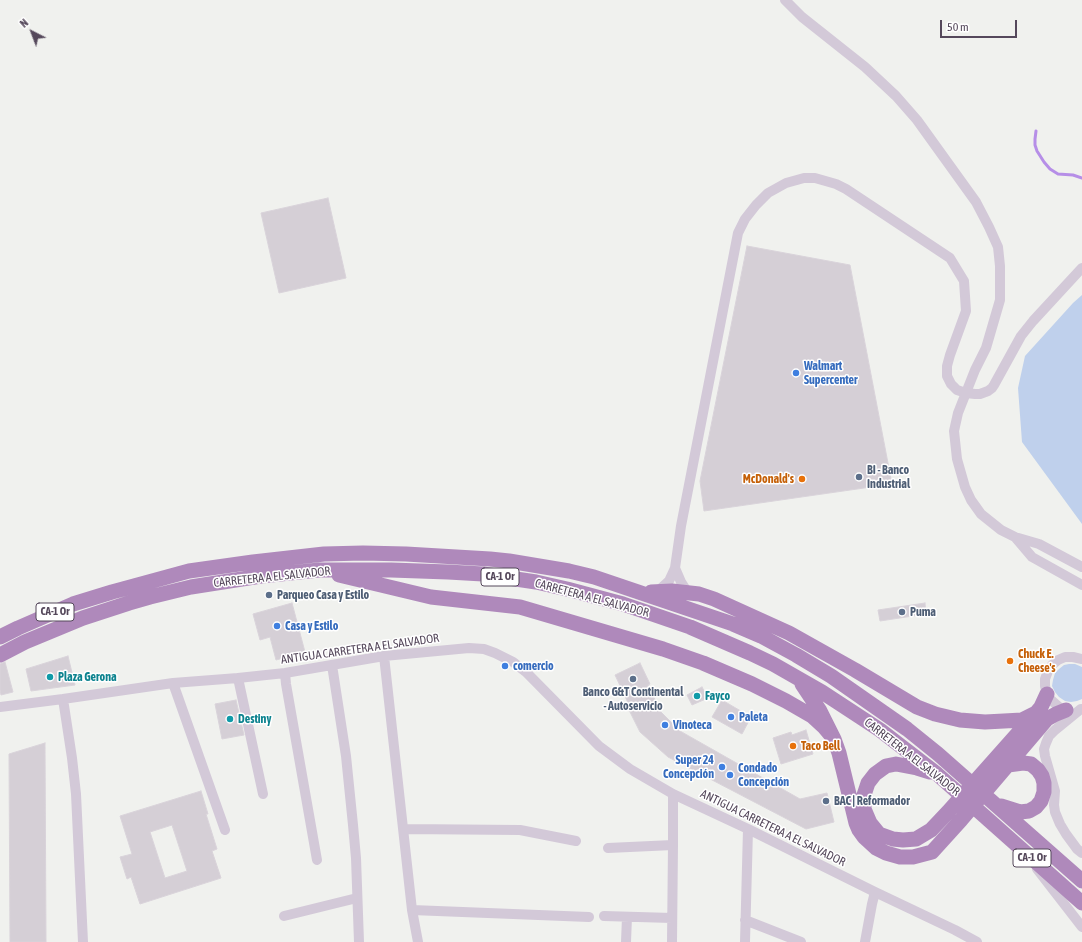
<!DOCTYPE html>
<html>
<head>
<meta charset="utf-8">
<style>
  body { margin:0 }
  #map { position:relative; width:1082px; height:942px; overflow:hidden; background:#f0f1ee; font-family:"Asap Condensed",sans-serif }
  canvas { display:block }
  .north { position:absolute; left:12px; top:12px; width:40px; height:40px; -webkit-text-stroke:3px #fff; paint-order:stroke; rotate:318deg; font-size:11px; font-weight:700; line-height:16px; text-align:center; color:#55485b }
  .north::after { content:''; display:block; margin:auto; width:14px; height:18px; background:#55485b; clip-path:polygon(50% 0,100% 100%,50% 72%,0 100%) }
  .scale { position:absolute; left:940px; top:20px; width:77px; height:18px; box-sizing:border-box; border:2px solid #55485b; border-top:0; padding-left:5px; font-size:12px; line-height:14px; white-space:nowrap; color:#55485b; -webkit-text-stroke:3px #fff; paint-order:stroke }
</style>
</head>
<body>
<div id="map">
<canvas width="1082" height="942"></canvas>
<div class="north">N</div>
<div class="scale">50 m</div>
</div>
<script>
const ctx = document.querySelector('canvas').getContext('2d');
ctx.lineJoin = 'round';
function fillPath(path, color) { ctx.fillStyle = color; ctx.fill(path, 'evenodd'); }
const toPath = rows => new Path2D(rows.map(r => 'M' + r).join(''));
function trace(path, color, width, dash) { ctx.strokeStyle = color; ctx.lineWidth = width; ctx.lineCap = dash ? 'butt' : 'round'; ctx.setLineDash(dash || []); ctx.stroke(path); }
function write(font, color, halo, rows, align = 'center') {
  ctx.font = font + ' "Asap Condensed",sans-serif'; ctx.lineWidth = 3; ctx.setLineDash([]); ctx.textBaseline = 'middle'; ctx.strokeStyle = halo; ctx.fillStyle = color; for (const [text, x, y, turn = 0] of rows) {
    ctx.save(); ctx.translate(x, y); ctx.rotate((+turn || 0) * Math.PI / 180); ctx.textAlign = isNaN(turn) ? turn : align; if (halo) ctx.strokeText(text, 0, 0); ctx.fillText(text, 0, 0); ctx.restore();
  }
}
const green = toPath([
  [1082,295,1082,524,1022,442,1018,388,1025,356,1073,303],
  [1069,664,1075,664,1082,667,1082,699,1077,701,1071,702,1065,701,1059,697,1055,692,1052,686,1053,680,1055,673,1059,669,1064,665]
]);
const stream = toPath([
  [1036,131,1035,139,1035,145,1037,151,1044,162,1050,169,1058,174,1073,175,1082,178]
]);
const building = toPath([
  [328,198,346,278,279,293,261,213,328,198],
  [747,246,850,265,892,484,704,511,700,481,747,246],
  [292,603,305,652,276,660,270,637,260,640,253,614,292,603],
  [925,603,926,614,880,621,878,610,925,603],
  [68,656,75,685,31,691,26,669,68,656],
  [5,662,13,692,1,695,0,690,0,664,5,662],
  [640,663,650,684,648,685,661,712,680,731,800,799,827,793,834,822,806,829,668,757,640,732,627,706,629,705,615,675,640,663],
  [702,687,708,698,692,705,687,695,702,687],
  [236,700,244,735,222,739,215,704,236,700],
  [722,700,751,717,742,734,712,717,722,700],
  [806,730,813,754,781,764,773,738,791,732,792,735,806,730],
  [45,743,46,942,10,942,9,754,45,743],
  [201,791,208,814,206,814,217,849,212,851,221,878,140,904,131,877,127,879,120,857,132,854,120,816,201,791],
  [172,825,187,871,165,878,150,832,172,825]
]);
const minor = toPath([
  [785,0,802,17,865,67,896,96,917,120,976,202,989,227,998,247,1000,266,1000,300,986,348,975,370,958,413,954,431,957,459,965,487,971,500,981,514,1001,530,1015,537,1039,544,1082,567],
  [1015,537,1032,557,1082,585],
  [675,568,681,582,688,593],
  [657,592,669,581,675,568,681,526,738,233,745,219,756,205,768,193,786,183,804,178,815,178,836,184,846,189,950,258,964,281,966,311,950,355,947,366,947,376,951,384,957,390,966,393,975,394,980,394,988,391,992,388,994,385,1021,336,1033,321,1082,268],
  [384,656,412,910,418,942],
  [332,665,346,756,353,825,356,858,359,942],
  [285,673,286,684,317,860],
  [238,678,263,794],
  [173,683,225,830],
  [63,699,72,758,76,794,83,942],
  [0,707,63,699,173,683,238,678,285,673,384,656,469,648,484,649,495,653,513,662,526,672,599,746,630,769,673,794,748,829,875,892,955,930,977,942],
  [1081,709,1055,730,1049,736,1046,743,1044,749,1045,756,1055,791,1054,805,1055,812,1060,824,1066,834,1077,849,1082,853],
  [1068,710,1060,708,1050,699,1047,694,1045,686,1045,679,1048,671,1052,665,1058,660,1065,657,1073,657,1082,659],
  [404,829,520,830,576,841],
  [608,848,673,845],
  [1037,869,1082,927],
  [412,910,589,917],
  [284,916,357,898],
  [604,916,672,918],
  [745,920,801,942],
  [626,942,627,917],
  [672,942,673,845,673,794],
  [745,942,748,829],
  [865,942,872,904,875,892]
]);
const highway = toPath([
  [339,575,431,597,520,607,663,649,703,663,752,684,786,701,812,716,824,727,834,739],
  [651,592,672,591,699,594,714,599,789,633,855,670,917,707,935,714,960,720,985,722,1004,721,1022,720,1036,713],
  [0,637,18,628,73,604,112,592,189,571,253,562,324,554,363,553,406,554,490,559,509,561,569,571,594,577,733,624,761,636,796,655,831,676,907,729,938,754,1082,881],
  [0,655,25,642,83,618,129,603,150,597,191,587,261,576,319,570,391,570,448,572,483,574,509,578,536,582,567,589,623,604,690,627,750,653,773,664,822,692,880,730,937,774,1082,903],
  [802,684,820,711,834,739,839,753,856,823,859,830,864,837,876,848,886,853,900,857,913,857,932,852,961,820,1047,719,1056,714,1066,710],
  [930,772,917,768,896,764,886,766,875,774,868,783,864,795,864,809,870,823,879,834,893,839,903,840,916,839,931,830,948,812,1036,713,1041,707,1047,694],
  [1001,806,1020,812,1029,811,1036,807,1041,801,1044,792,1044,783,1042,776,1038,770,1031,764,1023,763,1008,765]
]);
const markers = [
  [796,373,4,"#3f7fe0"],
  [859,477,4,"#5c6f8a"],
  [802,479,4,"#e8710a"],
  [269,595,4,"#5c6f8a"],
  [902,612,4,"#5c6f8a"],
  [277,626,4,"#3f7fe0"],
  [1010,661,4,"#e8710a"],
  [505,666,4,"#3f7fe0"],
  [50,677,4,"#0f9aa8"],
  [633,679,4,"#5c6f8a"],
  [697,696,4,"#0f9aa8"],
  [731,717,4,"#3f7fe0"],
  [230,719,4,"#0f9aa8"],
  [665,725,4,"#3f7fe0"],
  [793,746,4,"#e8710a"],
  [722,767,4,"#3f7fe0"],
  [730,775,4,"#3f7fe0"],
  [826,801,4,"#5c6f8a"]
];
const shields = [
  [500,577,38],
  [55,612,38],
  [1032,858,38]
];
const shieldNames = [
  ["CA-1 Or",500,577],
  ["CA-1 Or",55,612],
  ["CA-1 Or",1032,858]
];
const shopNames = [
  ["Walmart",804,366],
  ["Supercenter",804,380],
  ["Casa y Estilo",285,626],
  ["comercio",513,666],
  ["Paleta",739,717],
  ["Vinoteca",673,725],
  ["Super 24",714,760,"right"],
  ["Concepción",714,774,"right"],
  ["Condado",738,768],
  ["Concepción",738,782]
];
const serviceNames = [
  ["BI - Banco",867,470],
  ["Industrial",867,484],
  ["Parqueo Casa y Estilo",277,595],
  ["Puma",910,612],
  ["Banco G&T Continental",633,692,"center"],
  ["- Autoservicio",633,706,"center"],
  ["BAC | Reformador",834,801]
];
const foodNames = [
  ["McDonald's",794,479,"right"],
  ["Chuck E.",1018,654],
  ["Cheese's",1018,668],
  ["Taco Bell",801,746]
];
const streetNames = [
  ["CARRETERA A EL SALVADOR",272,577,-6],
  ["CARRETERA A EL SALVADOR",592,598,15],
  ["ANTIGUA CARRETERA A EL SALVADOR",360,649,-8],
  ["CARRETERA A EL SALVADOR",912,757,38],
  ["ANTIGUA CARRETERA A EL SALVADOR",773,828,26]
];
const cultureNames = [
  ["Plaza Gerona",58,677],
  ["Fayco",705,696],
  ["Destiny",238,719]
];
fillPath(green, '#bfd0ec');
trace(stream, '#b68ee7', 3);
fillPath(building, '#d5cfd6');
trace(building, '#d9d3da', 1);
trace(minor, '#d3c9d8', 10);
trace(highway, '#af89bb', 15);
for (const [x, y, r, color] of markers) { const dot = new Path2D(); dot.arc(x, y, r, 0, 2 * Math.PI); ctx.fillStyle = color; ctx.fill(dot); trace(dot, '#fff', 1.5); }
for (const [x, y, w] of shields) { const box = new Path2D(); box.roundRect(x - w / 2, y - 9, w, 18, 3); ctx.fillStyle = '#fff'; ctx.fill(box); trace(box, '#55485b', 1); }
write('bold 11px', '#55485b', null, shieldNames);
write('bold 12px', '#366cbe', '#fff', shopNames, 'left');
write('bold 12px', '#4e5e75', '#fff', serviceNames, 'left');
write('bold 12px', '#c56008', '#fff', foodNames, 'left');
write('12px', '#55485b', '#fff', streetNames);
write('bold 12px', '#0d838f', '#fff', cultureNames, 'left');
</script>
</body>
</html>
